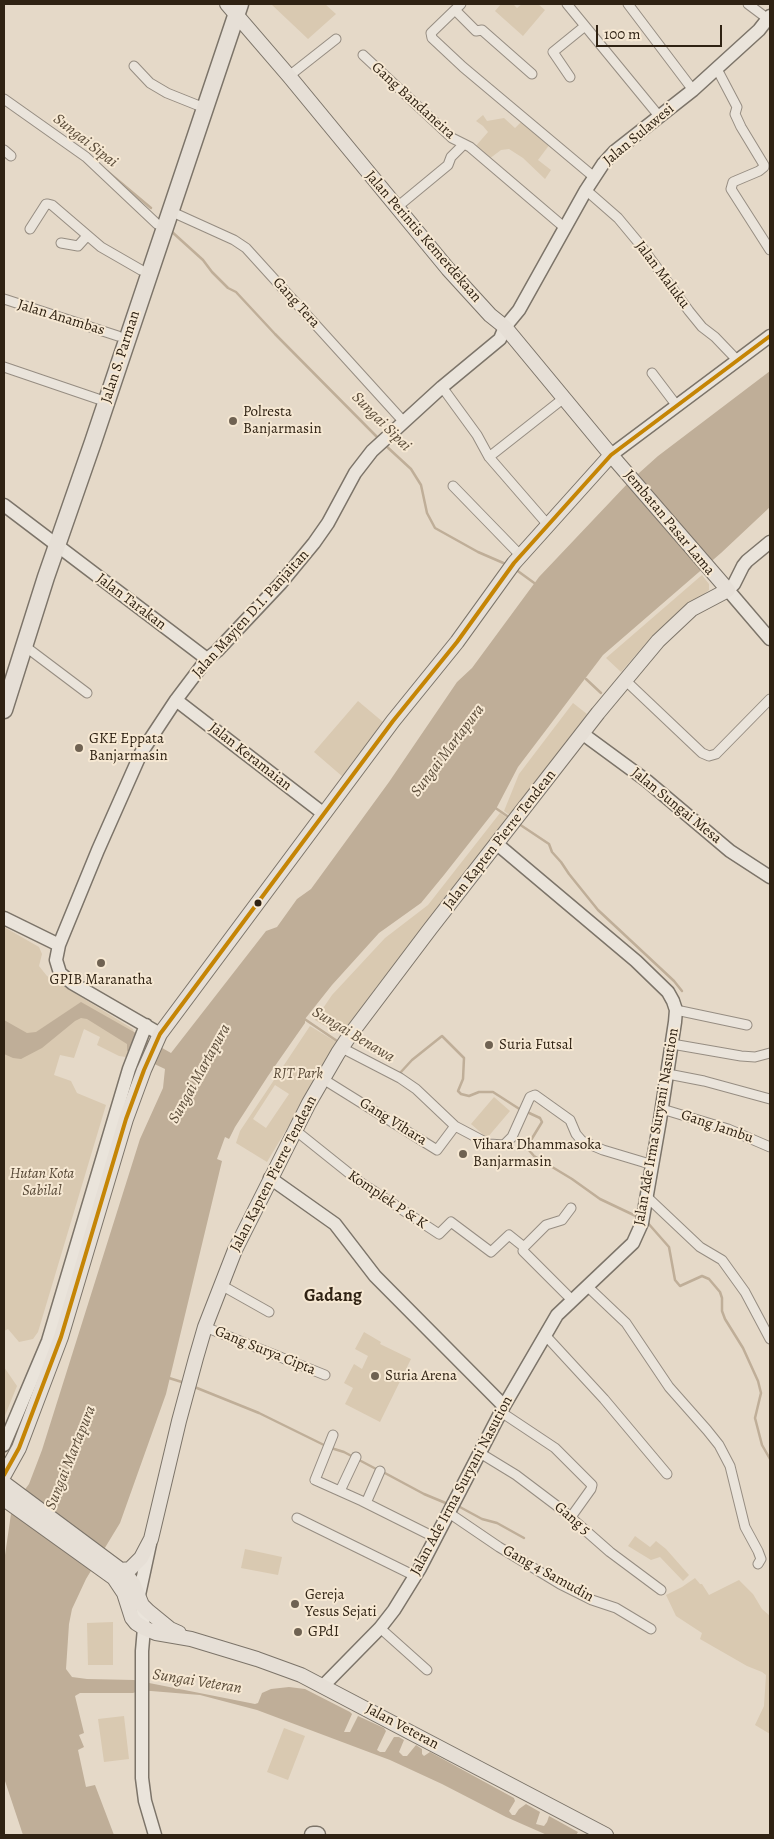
<!DOCTYPE html>
<html>
<head>
<meta charset="utf-8">
<style>
  body { margin:0 }
  #map { position:relative; width:774px; height:1839px; overflow:hidden; background:#e5d9c8; font-family:Alegreya,serif }
  canvas { display:block }
  .frame { position:absolute; inset:0; border:5px solid #2f2213; pointer-events:none }
  .scale { position:absolute; left:596px; top:25px; width:126px; height:22px; box-sizing:border-box; border:2px solid #2f2213; border-top:0; padding-left:6px; font-size:15px; line-height:18px; white-space:nowrap; color:#2f2213; -webkit-text-stroke:4px #f6e8d3; paint-order:stroke }
</style>
</head>
<body>
<div id="map">
<canvas width="774" height="1839"></canvas>
<div class="frame"></div>
<div class="scale">100 m</div>
</div>
<script>
const ctx = document.querySelector('canvas').getContext('2d');
ctx.lineJoin = 'round';
function fillPath(path, color) { ctx.fillStyle = color; ctx.fill(path, 'evenodd'); }
const toPath = rows => new Path2D(rows.map(r => 'M' + r).join(''));
function trace(path, color, width, dash) { ctx.strokeStyle = color; ctx.lineWidth = width; ctx.lineCap = dash ? 'butt' : 'round'; ctx.setLineDash(dash || []); ctx.stroke(path); }
function write(font, color, halo, rows, align = 'center') {
  ctx.font = font + ' Alegreya,serif'; ctx.lineWidth = 4; ctx.setLineDash([]); ctx.textBaseline = 'middle'; ctx.strokeStyle = halo; ctx.fillStyle = color; for (const [text, x, y, turn = 0] of rows) {
    ctx.save(); ctx.translate(x, y); ctx.rotate((+turn || 0) * Math.PI / 180); ctx.textAlign = isNaN(turn) ? turn : align; if (halo) ctx.strokeText(text, 0, 0); ctx.fillText(text, 0, 0); ctx.restore();
  }
}
const green = toPath([
  [271,4,325,4,336,14,308,39],
  [501,4,513,4,517,8,522,4,538,4,545,10,523,36,495,11],
  [483,115,487,121,504,118,515,128,522,121,550,144,538,160,551,170,545,179,523,158,509,149,501,150,489,159,475,147,488,132,483,126,476,121],
  [702,575,709,584,709,590,653,635,621,672,606,658],
  [358,701,383,722,343,777,314,752],
  [573,703,587,714,511,816,504,811,519,774],
  [500,813,510,820,378,985,341,1035,315,1020,332,995,385,938,428,905],
  [4,927,39,947,42,954,39,966,47,976,133,1029,135,1036,126,1057,119,1056,97,1045,100,1037,84,1029,74,1058,60,1055,54,1075,71,1081,77,1093,106,1105,38,1332,33,1339,19,1342,8,1329,4,1331],
  [310,1026,338,1043,267,1162,236,1143,240,1131],
  [275,1085,289,1094,266,1128,253,1119],
  [494,1097,510,1111,487,1138,471,1124],
  [364,1332,381,1342,380,1344,411,1359,380,1422,345,1404,353,1388,344,1383,354,1364,362,1369,368,1356,355,1349],
  [4,1367,17,1386,4,1418],
  [635,1536,650,1547,656,1541,666,1549,689,1575,683,1581,660,1557,651,1560,628,1546],
  [245,1549,282,1557,278,1575,241,1568],
  [695,1578,700,1584,702,1584,709,1595,739,1580,753,1594,762,1609,770,1616,770,1734,755,1725,764,1706,766,1675,762,1672,747,1666,700,1639,702,1633,676,1616,666,1595,682,1587],
  [113,1622,113,1665,88,1665,87,1623],
  [124,1716,129,1759,104,1762,98,1719],
  [284,1728,305,1736,288,1780,267,1772]
]);
const water = toPath([
  [770,371,770,507,721,553,603,655,518,767,496,809,444,875,421,903,379,933,332,985,305,1019,305,1023,268,1076,235,1127,229,1139,225,1137,217,1159,222,1161,166,1394,120,1523,86,1579,72,1609,69,1624,66,1669,72,1677,87,1679,134,1680,255,1704,258,1703,262,1693,271,1689,289,1687,305,1689,350,1712,352,1714,344,1732,350,1732,358,1716,384,1728,386,1731,377,1750,380,1752,385,1752,394,1737,399,1737,404,1740,399,1752,403,1756,407,1756,416,1745,422,1749,422,1754,424,1756,430,1752,514,1798,515,1801,509,1811,512,1815,515,1815,519,1809,526,1804,540,1812,536,1824,544,1826,547,1822,549,1816,578,1832,576,1835,547,1835,506,1817,442,1784,390,1760,257,1710,200,1695,151,1691,139,1691,133,1693,80,1693,75,1696,84,1733,79,1735,84,1747,78,1750,86,1787,95,1785,114,1835,23,1835,4,1778,4,1562,12,1507,29,1484,42,1450,140,1139,163,1088,165,1069,127,1051,127,1044,87,1019,81,1018,75,1021,42,1048,21,1059,13,1058,4,1054,4,1020,27,1033,36,1032,81,1002,171,1053,266,931,277,927,297,899,311,889,389,782,457,682,472,668,539,577,629,482,658,456]
]);
const stream = toPath([
  [107,171,151,208],
  [171,231,203,260,212,272,228,288,236,292,275,334,380,440],
  [385,445,411,469,421,485,427,513,435,528,478,552,508,565],
  [515,569,537,585],
  [586,679,601,693],
  [494,807,510,818],
  [519,824,549,844,552,852,561,862,569,874,598,910,674,981,682,991],
  [303,1018,340,1043],
  [397,1073,400,1073,412,1060,442,1036,464,1058,463,1079,458,1091,461,1094,469,1096,479,1092,493,1092,521,1110],
  [527,1112,540,1118,542,1122,528,1145,528,1149,534,1156,572,1179,600,1199,640,1218],
  [647,1222,669,1247,675,1280,680,1286,702,1276,709,1279,720,1292,722,1298,722,1311,725,1319,743,1348,758,1381,761,1393,755,1418,762,1445,770,1459],
  [169,1378,185,1383],
  [192,1386,259,1413,326,1446],
  [331,1448,344,1452,378,1470],
  [383,1472,424,1494,448,1504],
  [458,1506,482,1519,497,1523,524,1538]
]);
const street = toPath([
  [461,4,431,33,432,38,463,67,594,177],
  [567,4,659,116],
  [628,4,693,90],
  [748,4,768,19],
  [455,10,476,31,482,30,532,74],
  [363,55,452,138,470,147,565,228],
  [134,66,150,83,167,93,197,105],
  [717,69,737,107,735,114,741,127,764,165,764,167,759,171,733,182,731,189,770,250],
  [289,76,336,39],
  [570,77,553,52,585,26],
  [4,99,86,157,157,224],
  [4,150,11,156],
  [586,190,618,218,638,242,689,311,702,327,715,337,738,361],
  [396,208,448,165,451,157,464,144],
  [170,211,234,240,246,248,403,421],
  [30,229,46,204,48,204,52,205,101,247,141,270],
  [61,243,78,246,87,236],
  [4,299,118,336],
  [4,367,98,399],
  [652,373,677,406],
  [442,387,477,435,489,457,548,525],
  [489,457,564,398],
  [453,486,521,556],
  [26,642,26,647,87,693],
  [625,680,702,753,709,756,716,754,770,699],
  [676,1010,747,1025],
  [672,1044,741,1056,755,1057,770,1053],
  [342,1048,400,1078,416,1089,455,1126,489,1144,504,1145,512,1137,530,1097,535,1095,570,1120,576,1134,582,1141,603,1150,653,1165],
  [668,1074,704,1081,770,1099],
  [323,1079,437,1150,455,1126],
  [662,1109,728,1129,770,1147],
  [295,1130,360,1182,439,1234,451,1222,491,1252,509,1235,524,1247],
  [646,1196,700,1247,722,1260,745,1292,770,1339],
  [571,1208,562,1220,546,1225,524,1247,523,1251,572,1300],
  [221,1285,269,1312],
  [587,1286,626,1323,669,1387,707,1430,719,1445,730,1466,745,1527,758,1551,761,1559,758,1564],
  [205,1327,325,1375],
  [545,1335,604,1399,667,1474],
  [501,1412,555,1448,592,1485,591,1489,571,1517],
  [333,1435,315,1480,362,1501,436,1538],
  [480,1453,516,1475,561,1509,610,1552,661,1590],
  [340,1491,356,1457],
  [366,1503,380,1471],
  [449,1513,499,1547,560,1584,592,1600,616,1608,651,1629],
  [297,1518,415,1576],
  [380,1628,427,1670]
]);
const secondary = toPath([
  [611,455,770,336],
  [4,505,207,659],
  [770,542,747,561,743,566,734,584,728,590,770,639],
  [176,700,324,814],
  [583,734,647,781,730,851,770,877],
  [4,918,59,945],
  [160,1034,72,983,60,973,56,960,59,945,98,850,141,753,176,700,207,659,217,651,281,583,314,543,328,523,355,473,372,451,442,387,500,339,505,327,519,310,586,190,603,164,614,152,693,90,759,30,770,16],
  [270,1178,335,1224,375,1276,504,1406],
  [4,1445,48,1341,129,1069,146,1025],
  [139,1595,150,1544],
  [142,1605,144,1628,142,1651,142,1778,145,1801,155,1835],
  [324,1685,380,1628,394,1610,420,1568,504,1406,557,1315,633,1243,642,1223,660,1120,675,1022,676,1010,673,1001,668,992,636,961,497,844]
]);
const primary = toPath([
  [4,1475,19,1448,61,1337,126,1119,144,1070,160,1034,393,721,457,642,514,563,611,455],
  [4,1483,125,1573,133,1583,142,1605,148,1611,170,1629,179,1633],
  [4,1499,114,1578,124,1593,132,1618,136,1623,144,1628,156,1633,191,1639,257,1659,301,1675,606,1835],
  [121,1570,130,1569,141,1558,151,1539,179,1421,196,1358,205,1327,235,1250,309,1103,338,1053,350,1035,430,929,598,713,658,641,692,609,728,590,611,455,505,327,490,315,448,269,289,76,227,4]
]);
const highway = toPath([
  [4,710,46,577,93,442,240,4],
  [313,1835,317,1835]
]);
const bus1 = toPath([
  [4,1475,19,1448,61,1337,126,1119,144,1070,160,1034,393,721,457,642,514,563,611,455,770,336]
]);
const markers = [
  [233,421,5,"#6f6252"],
  [79,748,5,"#6f6252"],
  [258,903,4.5,"#2f2213"],
  [101,963,5,"#6f6252"],
  [489,1045,5,"#6f6252"],
  [463,1154,5,"#6f6252"],
  [375,1376,5,"#6f6252"],
  [295,1604,5,"#6f6252"],
  [298,1632,5,"#6f6252"]
];
const streetNames = [
  ["Gang Bandaneira",413,101,42],
  ["Jalan Sulawesi",639,135,-40],
  ["Jalan Perintis Kemerdekaan",423,237,49],
  ["Jalan Maluku",662,275,53],
  ["Gang Tera",296,303,48],
  ["Jalan Anambas",61,318,17],
  ["Jalan S. Parman",121,357,-72],
  ["Jembatan Pasar Lama",669,523,50],
  ["Jalan Tarakan",131,602,37],
  ["Jalan Mayjen D.I. Panjaitan",251,614,-48],
  ["Jalan Keramaian",250,757,38],
  ["Jalan Sungai Mesa",676,806,39],
  ["Jalan Kapten Pierre Tendean",500,840,-52],
  ["Gang Vihara",393,1122,32],
  ["Jalan Ade Irma Suryani Nasution",657,1127,-80],
  ["Gang Jambu",717,1127,19],
  ["Jalan Kapten Pierre Tendean",274,1174,-63],
  ["Komplek P & K",387,1200,34],
  ["Gang Surya Cipta",265,1351,22],
  ["Jalan Ade Irma Suryani Nasution",462,1486,-62],
  ["Gang 5",572,1519,41],
  ["Gang 4 Samudin",548,1574,29],
  ["Jalan Veteran",402,1727,28]
];
const poiNames = [
  ["Polresta",243,412],
  ["Banjarmasin",243,429],
  ["GKE Eppata",89,739],
  ["Banjarmasin",89,756],
  ["GPIB Maranatha",101,980,"center"],
  ["Suria Futsal",499,1045],
  ["Vihara Dhammasoka",473,1145],
  ["Banjarmasin",473,1162],
  ["Suria Arena",385,1376],
  ["Gereja",305,1595],
  ["Yesus Sejati",305,1612],
  ["GPdI",308,1632]
];
const parkNames = [
  ["RJT Park",298,1074],
  ["Hutan Kota",42,1174],
  ["Sabilal",42,1191]
];
const waterNames = [
  ["Sungai Sipai",85,141,38],
  ["Sungai Sipai",381,422,45],
  ["Sungai Martapura",448,751,-53],
  ["Sungai Benawa",353,1035,31],
  ["Sungai Martapura",200,1074,-61],
  ["Sungai Martapura",71,1458,-68],
  ["Sungai Veteran",197,1682,9]
];
const quarterNames = [
  ["Gadang",333,1297]
];
fillPath(green, '#d9c9b1');
fillPath(water, '#bfae98');
trace(stream, '#bfae98', 2.5);
trace(street, '#968d82', 11);
trace(secondary, '#7c7469', 15);
trace(primary, '#7c7469', 16);
trace(highway, '#7c7469', 19);
trace(street, '#eae4db', 9);
trace(secondary, '#eae4db', 12);
trace(primary, '#e6dfd6', 14);
trace(highway, '#e6dfd6', 16);
trace(bus1, '#c58505', 4);
for (const [x, y, r, color] of markers) { const dot = new Path2D(); dot.arc(x, y, r, 0, 2 * Math.PI); ctx.fillStyle = color; ctx.fill(dot); trace(dot, '#f6e8d3', 2); }
write('15px', '#2f2213', '#f6e8d3', streetNames);
write('15px', '#2f2213', '#f6e8d3', poiNames, 'left');
write('italic 15px', '#574836', '#f6e8d3', parkNames);
write('italic 16px', '#5c4d3a', '#f6e8d3', waterNames);
write('bold 18px', '#2f2213', '#f6e8d3', quarterNames);
</script>
</body>
</html>
